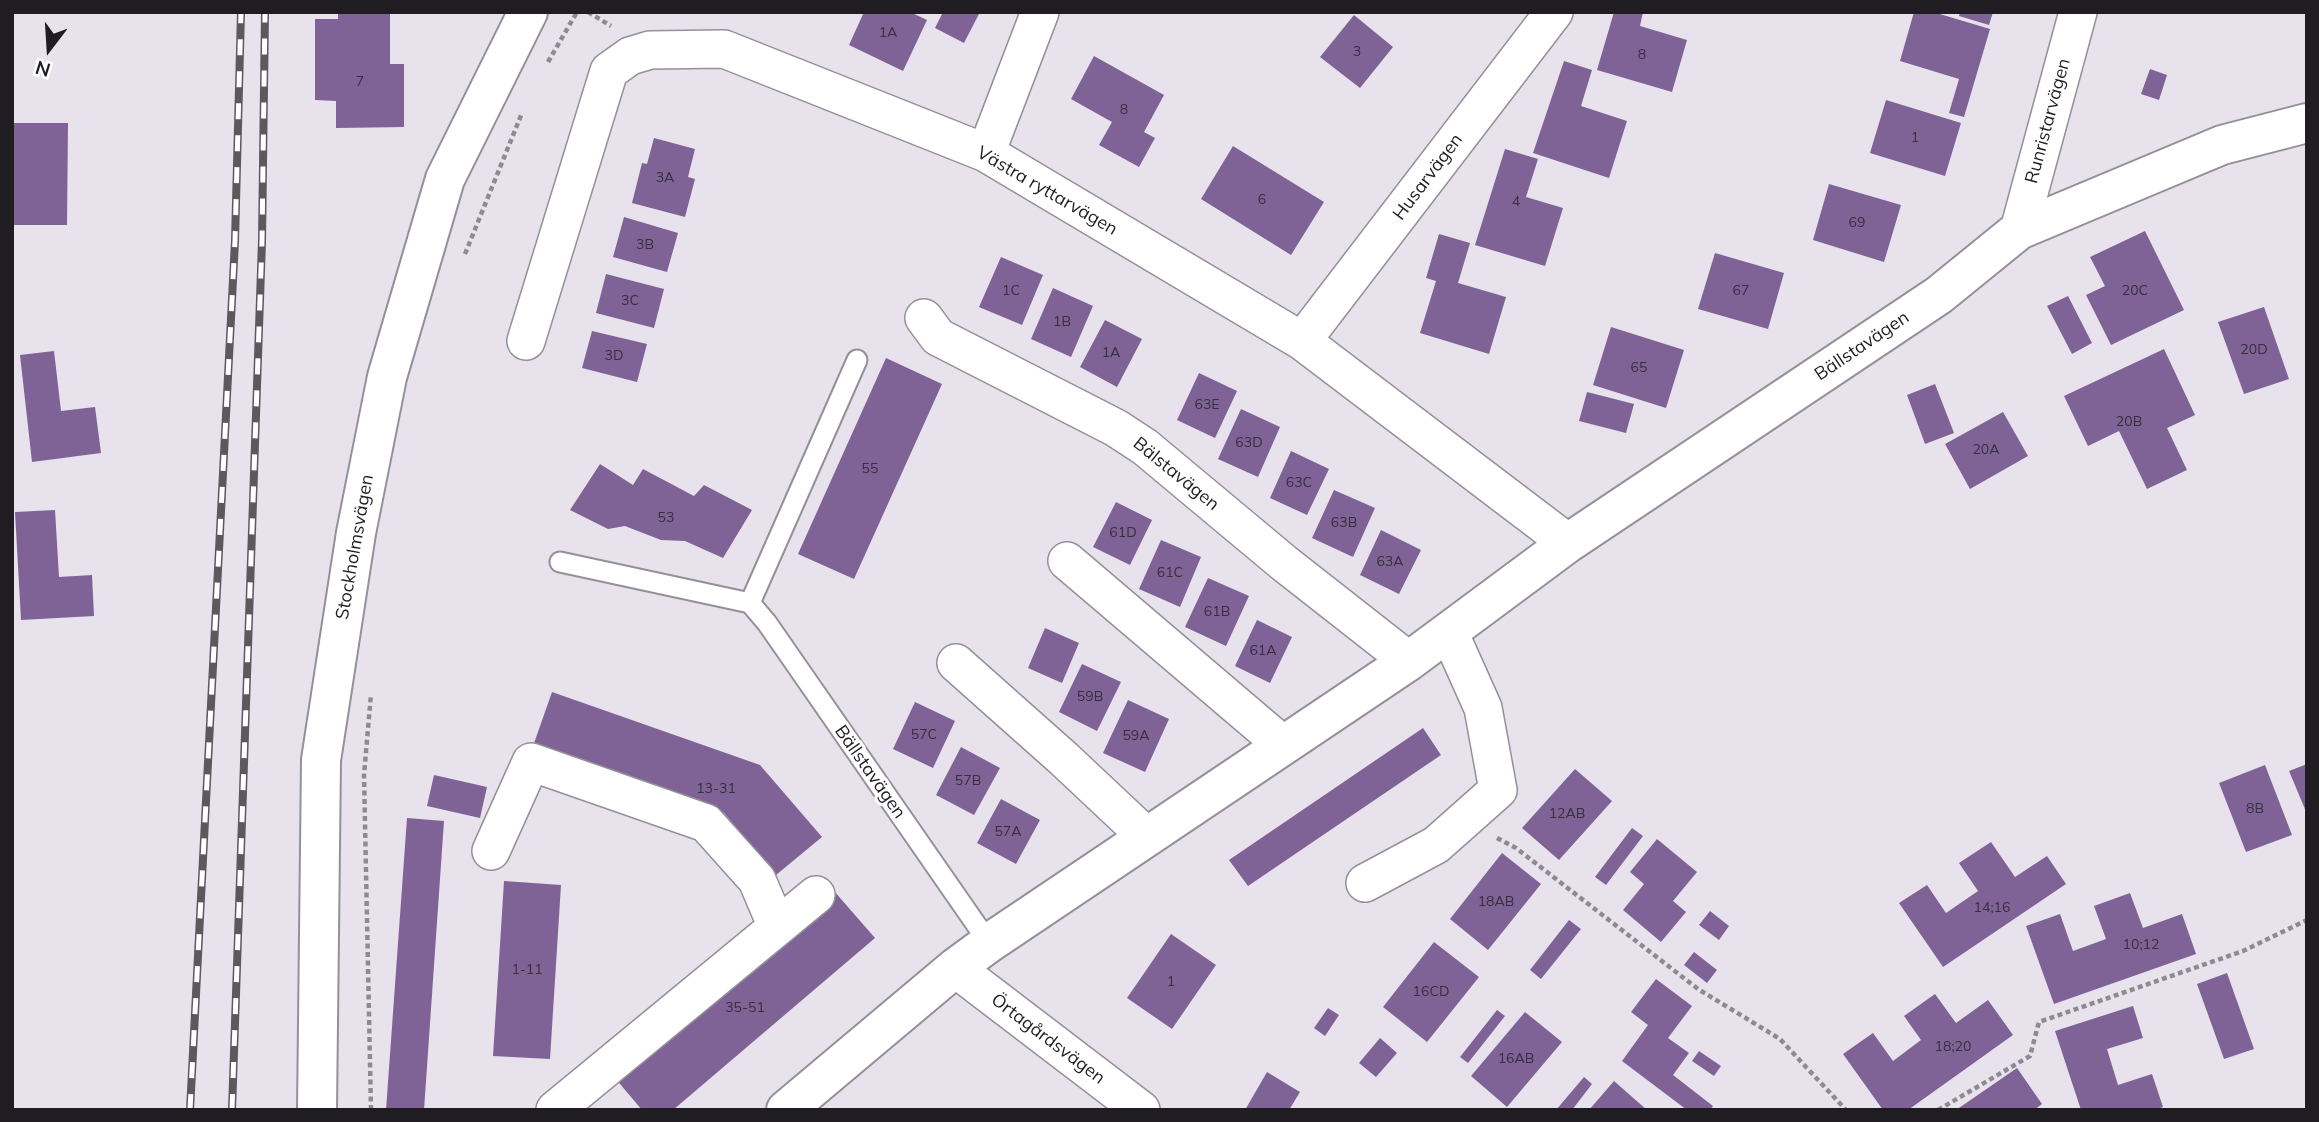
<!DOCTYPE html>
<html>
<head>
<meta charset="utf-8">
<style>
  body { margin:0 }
  #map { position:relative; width:2319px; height:1122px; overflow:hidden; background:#e7e2ec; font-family:Mulish,sans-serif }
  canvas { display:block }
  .frame { position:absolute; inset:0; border:14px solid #1f1d21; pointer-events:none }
  .north { position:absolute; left:14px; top:14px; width:70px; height:70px; -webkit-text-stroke:5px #fff; paint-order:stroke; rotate:197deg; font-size:19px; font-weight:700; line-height:28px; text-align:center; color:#1f1d21 }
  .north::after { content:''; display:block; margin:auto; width:24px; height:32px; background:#1f1d21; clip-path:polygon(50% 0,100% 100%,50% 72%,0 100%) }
</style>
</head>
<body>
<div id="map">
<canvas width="2319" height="1122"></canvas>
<div class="frame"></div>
<div class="north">N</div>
</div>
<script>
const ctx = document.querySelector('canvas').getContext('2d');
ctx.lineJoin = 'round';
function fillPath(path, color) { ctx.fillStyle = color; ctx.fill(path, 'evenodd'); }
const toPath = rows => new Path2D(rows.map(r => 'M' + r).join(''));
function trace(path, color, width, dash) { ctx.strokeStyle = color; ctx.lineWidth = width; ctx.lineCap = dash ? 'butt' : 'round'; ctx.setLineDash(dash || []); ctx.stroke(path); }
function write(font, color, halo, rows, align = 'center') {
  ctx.font = font + ' Mulish,sans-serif'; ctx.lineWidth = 6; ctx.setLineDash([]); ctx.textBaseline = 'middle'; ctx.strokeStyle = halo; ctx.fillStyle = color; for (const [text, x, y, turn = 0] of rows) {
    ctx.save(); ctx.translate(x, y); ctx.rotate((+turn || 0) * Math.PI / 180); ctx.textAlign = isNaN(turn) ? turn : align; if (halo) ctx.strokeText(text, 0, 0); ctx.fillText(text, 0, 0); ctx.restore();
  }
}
const building = toPath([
  [338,12,390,12,390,64,404,64,404,127,336,128,336,101,315,100,315,19,338,19],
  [864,12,910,12,927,20,903,71,849,45],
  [943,12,980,12,964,43,935,28],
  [1614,12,1643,12,1640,26,1687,40,1672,92,1597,70],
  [1914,12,1933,12,1990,29,1964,117,1949,113,1959,79,1900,61],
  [1960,12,1993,12,1989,25,1959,16],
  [1354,15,1393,47,1360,88,1320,57],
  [1094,56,1164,95,1144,132,1155,138,1139,167,1099,145,1112,122,1071,99],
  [1564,61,1592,70,1581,106,1627,121,1609,178,1533,153],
  [2150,69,2167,75,2159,100,2141,94],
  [1886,100,1961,123,1945,176,1870,153],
  [12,123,68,123,67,225,12,225],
  [654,138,695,149,688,177,695,179,685,217,632,203,642,163,647,164],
  [1233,146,1324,202,1291,255,1201,199],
  [1505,149,1538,159,1526,197,1563,208,1545,266,1475,245],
  [1829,184,1901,205,1884,262,1813,240],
  [624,217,678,233,667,272,613,257],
  [2145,231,2184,310,2111,345,2086,295,2105,286,2090,257],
  [1439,234,1470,243,1458,283,1506,297,1489,354,1420,333,1436,281,1426,278],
  [1715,253,1784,273,1768,329,1698,309],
  [1001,257,1043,275,1022,325,979,307],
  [606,274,664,289,654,328,596,313],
  [1053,288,1093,306,1071,357,1031,339],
  [2068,296,2092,343,2072,354,2047,306],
  [2264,307,2289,379,2244,394,2218,322],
  [1105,320,1142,339,1117,387,1080,367],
  [1611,327,1684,350,1666,408,1593,385],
  [592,331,647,344,637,382,582,368],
  [2164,349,2195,415,2167,428,2187,470,2147,489,2119,431,2088,446,2064,396],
  [54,351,61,411,95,407,101,453,32,462,20,355],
  [886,358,942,384,854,579,798,554],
  [1199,373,1237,391,1215,438,1177,420],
  [1935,384,1954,433,1925,444,1907,395],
  [1587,392,1634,404,1626,433,1579,421],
  [1241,409,1280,427,1258,477,1218,459],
  [2003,412,2028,456,1970,489,1945,444],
  [1291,451,1329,469,1307,515,1270,498],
  [600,464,633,485,643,469,694,496,704,485,752,510,723,558,685,541,661,540,625,526,608,529,570,510],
  [1334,490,1375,508,1353,557,1312,538],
  [1116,502,1152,520,1130,565,1093,547],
  [55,510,59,577,92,575,94,616,21,620,15,512],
  [1381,530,1421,550,1399,594,1360,575],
  [1161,540,1201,557,1180,607,1139,589],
  [1208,578,1249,596,1226,646,1185,627],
  [1257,620,1292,637,1270,683,1235,666],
  [1045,628,1079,643,1062,683,1028,668],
  [1082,664,1121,682,1097,731,1059,712],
  [552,692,760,765,822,837,776,875,724,813,532,749],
  [1128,700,1169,719,1145,772,1103,753],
  [915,702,955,721,933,768,893,749],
  [1423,728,1441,755,1248,886,1229,860],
  [961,747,1000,768,974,815,936,795],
  [2307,764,2307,814,2289,771],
  [2265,765,2292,835,2246,852,2219,783],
  [1575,769,1612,801,1559,860,1522,828],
  [434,775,487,787,480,818,427,806],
  [1001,799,1040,820,1016,864,977,843],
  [407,818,444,821,424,1110,386,1110],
  [1632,828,1643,836,1606,885,1595,877],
  [1657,839,1697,872,1673,901,1686,912,1661,942,1623,910,1644,884,1630,872],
  [1991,842,2015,877,2047,856,2066,884,1943,967,1899,903,1927,885,1946,913,1978,891,1959,863],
  [1502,853,1541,884,1488,950,1450,919],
  [504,881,561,885,550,1059,493,1056],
  [834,891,875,938,673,1110,642,1110,615,1078],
  [2130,893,2143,928,2182,914,2196,954,2054,1004,2026,926,2060,914,2073,951,2106,939,2094,906],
  [1710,911,1729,926,1719,940,1699,925],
  [1569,920,1581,929,1541,979,1530,970],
  [1171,934,1216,965,1172,1029,1127,998],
  [1434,942,1479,977,1427,1042,1383,1007],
  [1694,952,1717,970,1707,983,1684,965],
  [2227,973,2254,1049,2224,1059,2197,984],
  [1656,979,1692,1006,1668,1038,1689,1053,1673,1075,1713,1106,1710,1110,1687,1110,1622,1061,1648,1025,1631,1012],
  [1935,994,1956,1023,1988,1000,2013,1035,1908,1110,1883,1110,1843,1054,1873,1033,1893,1061,1921,1040,1904,1016],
  [2133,1006,2143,1038,2107,1049,2118,1085,2152,1074,2163,1107,2154,1110,2081,1110,2055,1031],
  [1328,1008,1339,1015,1325,1036,1314,1028],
  [1497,1010,1505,1016,1468,1063,1460,1057],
  [1525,1012,1562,1042,1507,1107,1471,1076],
  [1380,1038,1397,1053,1376,1077,1359,1063],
  [1699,1051,1721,1066,1714,1076,1692,1061],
  [2017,1068,2042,1104,2034,1110,1956,1110],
  [1267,1072,1300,1092,1289,1110,1245,1110],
  [1584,1077,1592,1084,1572,1110,1556,1110],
  [1614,1081,1647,1110,1589,1110]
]);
const path = toPath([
  [588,12,611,26],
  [548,62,577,12],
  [465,254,522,113],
  [1497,838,1516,848,1698,989,1780,1039,1846,1110],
  [371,1110,364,775,371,694],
  [1938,1110,2030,1056,2039,1022,2243,951,2307,920]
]);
const service = toPath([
  [560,562,750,603,857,360],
  [750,603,767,623,989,943]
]);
const minor = toPath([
  [986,153,1040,12],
  [2019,230,2078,12],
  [924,318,938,337,1116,428,1145,447,1284,563,1409,661],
  [526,341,609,71,630,56,650,50,724,49,986,153,1302,341,1568,543],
  [1302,341,1554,12],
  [1067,561,1283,745],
  [956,663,1064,759,1147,837],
  [491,851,531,762,706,823,757,880,777,927],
  [1365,883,1436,845,1498,790,1483,708,1449,632],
  [955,968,1141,1110],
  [555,1110,816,895]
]);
const tertiary = toPath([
  [786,1110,955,968,989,943,1409,661,1568,543,1939,295,2019,230,2222,145,2307,123]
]);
const secondary = toPath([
  [317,1110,321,760,356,533,387,377,445,179,528,12]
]);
const rail = toPath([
  [190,1110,235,241,241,12],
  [232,1110,262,241,265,12]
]);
const numberNames = [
  ["1A",888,33],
  ["3",1357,52],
  ["8",1642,55],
  ["7",360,82],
  ["8",1124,110],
  ["1",1915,138],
  ["3A",665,178],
  ["6",1262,200],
  ["4",1516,202],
  ["69",1857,223],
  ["3B",645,245],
  ["1C",1011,291],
  ["67",1741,291],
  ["20C",2135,291],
  ["3C",630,301],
  ["1B",1062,322],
  ["20D",2254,350],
  ["1A",1111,353],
  ["3D",614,356],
  ["65",1639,368],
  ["63E",1207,405],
  ["20B",2129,422],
  ["63D",1249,443],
  ["20A",1986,450],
  ["55",870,469],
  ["63C",1299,483],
  ["53",666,518],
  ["63B",1344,523],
  ["61D",1123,533],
  ["63A",1390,562],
  ["61C",1170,573],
  ["61B",1217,612],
  ["61A",1263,651],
  ["59B",1090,697],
  ["57C",924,735],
  ["59A",1136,736],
  ["57B",968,781],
  ["13-31",716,789],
  ["8B",2255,809],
  ["12AB",1567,814],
  ["57A",1008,832],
  ["18AB",1496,902],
  ["14;16",1992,908],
  ["10;12",2141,945],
  ["1-11",527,970],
  ["1",1171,982],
  ["16CD",1431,992],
  ["35-51",745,1008],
  ["18;20",1953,1047],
  ["16AB",1516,1059]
];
const streetNames = [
  ["Runristarvägen",2048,121,-75],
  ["Husarvägen",1428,177,-53],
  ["Västra ryttarvägen",1047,191,30],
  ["Bällstavägen",1862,346,-34],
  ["Bälstavägen",1176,474,39],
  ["Stockholmsvägen",355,547,-80],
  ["Bällstavägen",870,772,55],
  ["Örtagårdsvägen",1048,1039,37]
];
fillPath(building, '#7f6397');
trace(service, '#949099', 23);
trace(minor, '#949099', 40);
trace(tertiary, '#949099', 42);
trace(secondary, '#949099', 42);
trace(path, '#8e8a92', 4.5, [5, 3.5]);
trace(service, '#fff', 19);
trace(minor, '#fff', 37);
trace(tertiary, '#fff', 38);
trace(secondary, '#fff', 38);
trace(rail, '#5b585e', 8);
trace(rail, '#fff', 5, [16]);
write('14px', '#372e3e', null, numberNames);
write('18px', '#1f1d21', '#fff', streetNames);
</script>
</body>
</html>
